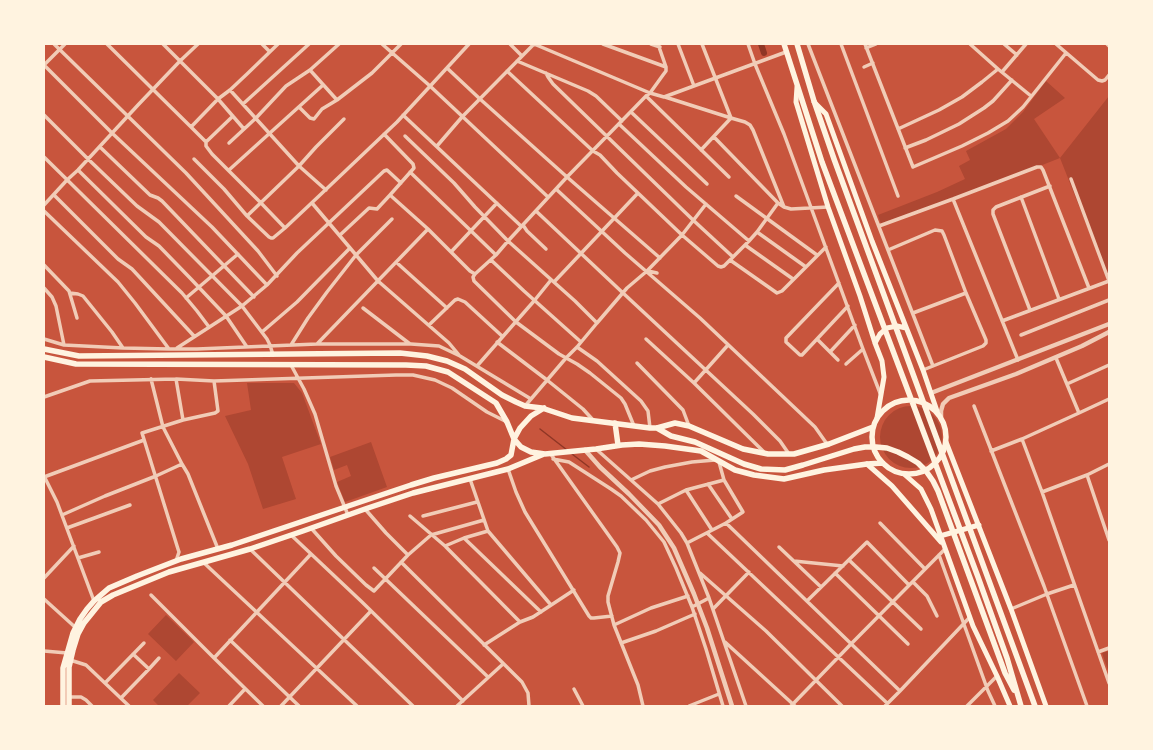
<!DOCTYPE html>
<html>
<head>
<meta charset="utf-8">
<style>
  body { margin:0 }
  #map { position:relative; width:1153px; height:750px; overflow:hidden; background:#c8553d; font-family:Montserrat,sans-serif }
  canvas { display:block }
  .frame { position:absolute; inset:0; border:45px solid #fff3e0; pointer-events:none }
</style>
</head>
<body>
<div id="map">
<canvas width="1153" height="750"></canvas>
<div class="frame"></div>
</div>
<script>
const ctx = document.querySelector('canvas').getContext('2d');
ctx.lineJoin = 'round';
function fillPath(path, color) { ctx.fillStyle = color; ctx.fill(path, 'evenodd'); }
const toPath = rows => new Path2D(rows.map(r => 'M' + r).join(''));
function trace(path, color, width, dash) { ctx.strokeStyle = color; ctx.lineWidth = width; ctx.lineCap = dash ? 'butt' : 'round'; ctx.setLineDash(dash || []); ctx.stroke(path); }
const green = toPath([
  [1046,81,1065,98,1034,119,1060,158,1027,171,881,224,878,215,937,192,965,179,959,166,970,160,966,151,1006,129,1023,112],
  [1109,96,1109,282,1060,158],
  [247,383,294,383,302,393,321,444,282,457,296,499,263,509,248,464,225,416,251,410],
  '880 437a31 31 0 1 1 62 0a31 31 0 1 1-62 0Z',
  [371,442,387,487,345,502,337,482,351,476,347,465,334,470,330,457],
  [166,615,194,642,176,661,148,634],
  [1109,651,1109,673,1102,653],
  [179,673,200,693,187,706,159,706,153,700]
]);
const stream = toPath([
  [540,429,567,450],
  [572,454,589,467]
]);
const canal = toPath([
  [761,44,764,53]
]);
const minor = toPath([
  [54,44,186,173,258,251,277,276],
  [107,44,191,127,206,142,206,146,212,154,261,203,285,228],
  [163,44,218,99,244,129],
  [262,44,269,51],
  [382,44,430,86,548,197],
  [510,44,522,56],
  [603,44,666,67],
  [651,44,660,47],
  [678,44,694,86],
  [748,44,755,64,784,134,863,349,880,393],
  [808,44,933,366],
  [841,44,898,196],
  [865,44,913,167,962,146,988,133,1008,121,1023,107,1066,53],
  [1004,44,1017,55],
  [1056,44,1098,80,1102,81,1105,80,1109,75],
  [1107,44,1109,46],
  [866,48,876,44],
  [517,61,588,91,596,96,622,121],
  [44,65,112,133,212,227,267,285],
  [44,65,65,44],
  [864,67,873,63],
  [447,68,480,99,567,177,646,96,650,93,663,75,666,71,666,67,658,44],
  [998,69,1031,96],
  [310,70,337,100],
  [507,71,593,151,600,155,617,173,682,235,718,266,721,267,724,266,749,241,686,187,619,124],
  [1002,72,1026,44],
  [546,73,548,77,553,84,693,220,733,257],
  [230,90,299,166,326,190],
  [646,96,729,177],
  [665,97,731,118,745,122,750,125,753,130,784,207,791,209,828,207],
  [243,104,309,44],
  [299,107,310,118,314,119,322,109,337,100,372,73,401,44],
  [631,112,707,184],
  [44,115,88,159,137,206,159,222,242,306,267,339,270,345,273,355],
  [403,115,521,226],
  [191,127,218,99,230,90,247,74,278,44],
  [898,129,939,110,962,97,982,82,998,69,970,44],
  [405,136,454,183,475,207,508,241,567,177,660,258],
  [714,137,778,203,784,207],
  [206,142,233,116],
  [229,143,256,118,286,86,310,70,339,44],
  [437,146,462,117,534,44,650,93,664,97,786,52],
  [100,147,150,195,158,198,162,201,254,297],
  [905,148,926,140,959,124,984,108,993,101,1012,80],
  [701,150,731,118,702,44],
  [44,157,182,293,197,311,209,327],
  [194,159,224,189,247,216,269,237,271,238,273,238,285,228,319,196,397,122,469,44],
  [78,170,146,237,159,246,191,279,226,316,247,347],
  [229,170,323,85],
  [410,172,496,255,508,241,575,301,597,323,577,347,566,358,531,399],
  [1071,179,1109,281],
  [556,189,625,253,700,318,815,427,827,444],
  [54,195,118,259,132,269,194,336],
  [390,195,428,229],
  [736,196,817,255],
  [1021,197,1059,299],
  [312,203,378,281,449,343,459,355],
  [44,205,67,180,78,170,138,105,180,61,198,44],
  [44,211,118,282,135,303,169,349],
  [536,211,623,293,753,414,780,441,789,454],
  [247,216,299,166,316,147,344,119],
  [523,225,527,231,546,249],
  [879,226,953,199],
  [757,232,806,267],
  [340,235,369,208,377,209,390,195,414,168,413,164,384,134],
  [749,241,757,232,778,203],
  [745,245,793,279],
  [888,250,935,230,942,231,944,235,966,293,986,340,986,343,983,346,923,370],
  [451,252,497,203],
  [496,255,475,274,473,277,474,281,516,322,559,354,577,364,590,373,621,398,625,404,634,426],
  [491,260,524,291,581,342],
  [730,260,777,293,782,291,826,247],
  [396,262,447,308],
  [44,265,69,291,77,318],
  [648,271,657,273],
  [554,282,638,193],
  [839,283,786,338,786,342,800,355,802,355,848,306],
  [44,288,52,297,56,306,64,345],
  [70,293,78,294,83,296,112,332,123,348],
  [186,298,238,254],
  [363,308,410,344],
  [1030,310,993,214,993,210,996,207,1050,186],
  [913,313,966,293],
  [1002,321,1109,281],
  [597,323,627,288,647,271,682,235,706,204],
  [429,325,455,300,458,299,465,302,502,336],
  [262,332,297,302,350,248],
  [1021,335,1109,300],
  [44,339,64,345,123,348,169,349,197,349,317,344,411,344,439,346,460,356,531,399,525,406],
  [646,339,694,383,765,453],
  [817,339,838,360],
  [497,342,547,380,583,409,593,420],
  [317,344,428,229,470,271,475,274],
  [291,345,308,318,327,292,356,255,392,219],
  [577,347,597,361,641,401,648,411,650,428],
  [177,348,242,306,267,285,297,253,384,171,387,170,401,183],
  [830,352,855,325],
  [1018,360,953,199,1037,167,1041,167,1043,170,1089,288],
  [637,363,683,410,689,426],
  [846,364,863,349],
  [291,365,304,389,315,414,336,486,348,515],
  [477,366,534,301,551,280],
  [151,379,163,427,182,464],
  [694,383,728,345],
  [1067,384,1109,365],
  [44,397,90,381,176,379],
  [974,406,1044,586,1087,706],
  [1079,413,1109,399],
  [183,420,215,413,218,411,214,381],
  [596,449,658,504,681,533,687,543,709,598,746,706],
  [991,451,1022,439],
  [550,453,617,547,620,553,618,562,608,596,608,602,614,625,638,685,643,706],
  [553,459,569,462,611,489,621,496,646,520,664,542,676,568,692,607,706,649,723,706],
  [719,462,724,480,743,512,726,523],
  [1109,464,1087,475,1042,492,1109,683],
  [508,469,516,492,525,512,589,616,591,618,594,618,612,616],
  [1087,475,1109,540],
  [44,476,57,502,94,601],
  [44,477,144,440],
  [470,479,488,531,551,605],
  [631,480,650,471,665,467,692,462,715,460],
  [708,484,732,519],
  [686,490,712,530],
  [1042,492,1022,439,1079,413,1056,358],
  [658,504,686,490,724,480],
  [365,509,386,533,408,555],
  [62,515,105,496,156,476,182,464,188,474,218,549],
  [410,516,445,546,520,622],
  [423,516,477,502],
  [880,523,925,569],
  [67,528,130,505],
  [311,528,336,556,366,585,374,591,408,555,431,535,484,520],
  [707,533,887,703],
  [291,535,362,602,463,701],
  [464,538,541,612],
  [687,543,726,523,900,691,970,617],
  [445,546,464,538,488,531],
  [779,547,821,587],
  [250,549,413,706],
  [939,555,988,691,995,706],
  [78,558,99,552],
  [849,560,921,629],
  [176,561,179,552,178,549,142,433,183,420,176,379,214,381,396,375,413,375,435,380,452,388,487,412,507,422],
  [794,561,843,566],
  [203,562,357,706],
  [401,562,522,682,528,693,529,706],
  [374,568,488,677],
  [700,573,766,631,842,706],
  [835,573,908,644],
  [44,578,74,546],
  [913,582,927,596,937,616],
  [151,595,214,658,263,706],
  [44,599,76,628],
  [807,601,867,542,909,585],
  [692,607,709,598],
  [713,609,749,572],
  [1011,609,1047,594,1074,585],
  [614,625,651,608,688,596],
  [230,640,299,706],
  [725,642,795,706],
  [621,643,656,631,695,614],
  [484,645,520,622,533,617,574,590],
  [44,651,67,653,68,654],
  [1098,652,1109,648],
  [133,654,149,669,159,658],
  [214,658,311,554],
  [70,660,86,665,129,706],
  [105,683,144,643],
  [574,689,583,706],
  [69,697,81,697,86,700,92,706],
  [121,698,149,669],
  [229,706,245,689],
  [281,706,371,611],
  [457,706,503,664],
  [689,706,719,694],
  [791,706,851,644,945,549],
  [885,706,900,691],
  [967,706,997,676]
]);
const tertiary = toPath([
  [931,393,1109,324],
  [941,417,941,411,943,404,949,398,1016,374,1082,346,1109,332],
  [585,450,600,467,629,494,659,525,674,548,694,594,707,628,732,706]
]);
const secondary = toPath([
  [797,87,796,102,828,207,860,296,875,343,882,361,884,377,877,418],
  [814,102,826,114,872,241,923,370,937,411],
  [875,343,880,334,887,328,897,326,906,328],
  [946,442,1011,609,1046,706],
  [867,464,892,486,941,542],
  [904,474,921,489,931,509,973,626,997,676,1010,706],
  [940,536,979,525]
]);
const primary = toPath([
  [784,44,822,162,978,577,1007,658,1021,706],
  [797,44,814,101,834,159,1035,706],
  [44,349,79,356,400,353,427,356,447,361,465,369,502,395,516,402,525,406,542,408,572,418,650,428,657,428,675,423,689,426,743,449,768,454,794,454,829,444,873,427],
  [44,357,76,364,406,365,426,366,448,372,496,403,507,422,514,439,521,447,531,452,545,454,596,449,622,445,639,444,665,446,701,451,735,470,754,475,784,479,824,470,867,464,883,463],
  '872 437a37 37 0 1 1 74 0a37 37 0 1 1-74 0Z',
  [615,423,618,445],
  [657,428,671,436,695,442,744,464,761,469,785,470,803,465,854,449,865,447,876,447,887,448,898,452,908,457,918,463,926,471,933,481,938,491,1005,673,1014,690],
  [63,706,63,668,73,633,80,619,87,609,94,601,109,588,137,576,181,559,232,545,411,485,434,478,497,463,506,459,511,455,514,439,520,428,531,416,544,408],
  [69,706,69,667,73,650,78,634,84,623,101,602,113,595,169,572,250,549,303,531,365,509,413,493,508,469,544,454]
]);
fillPath(green, '#ae4732');
trace(stream, '#8f3625', 1.5);
trace(canal, '#8f3625', 6);
trace(minor, '#f1ccb7', 3.5);
trace(tertiary, '#f1ccb7', 4.5);
trace(secondary, '#fff3e0', 5);
trace(primary, '#fff3e0', 5.5);
</script>
</body>
</html>
